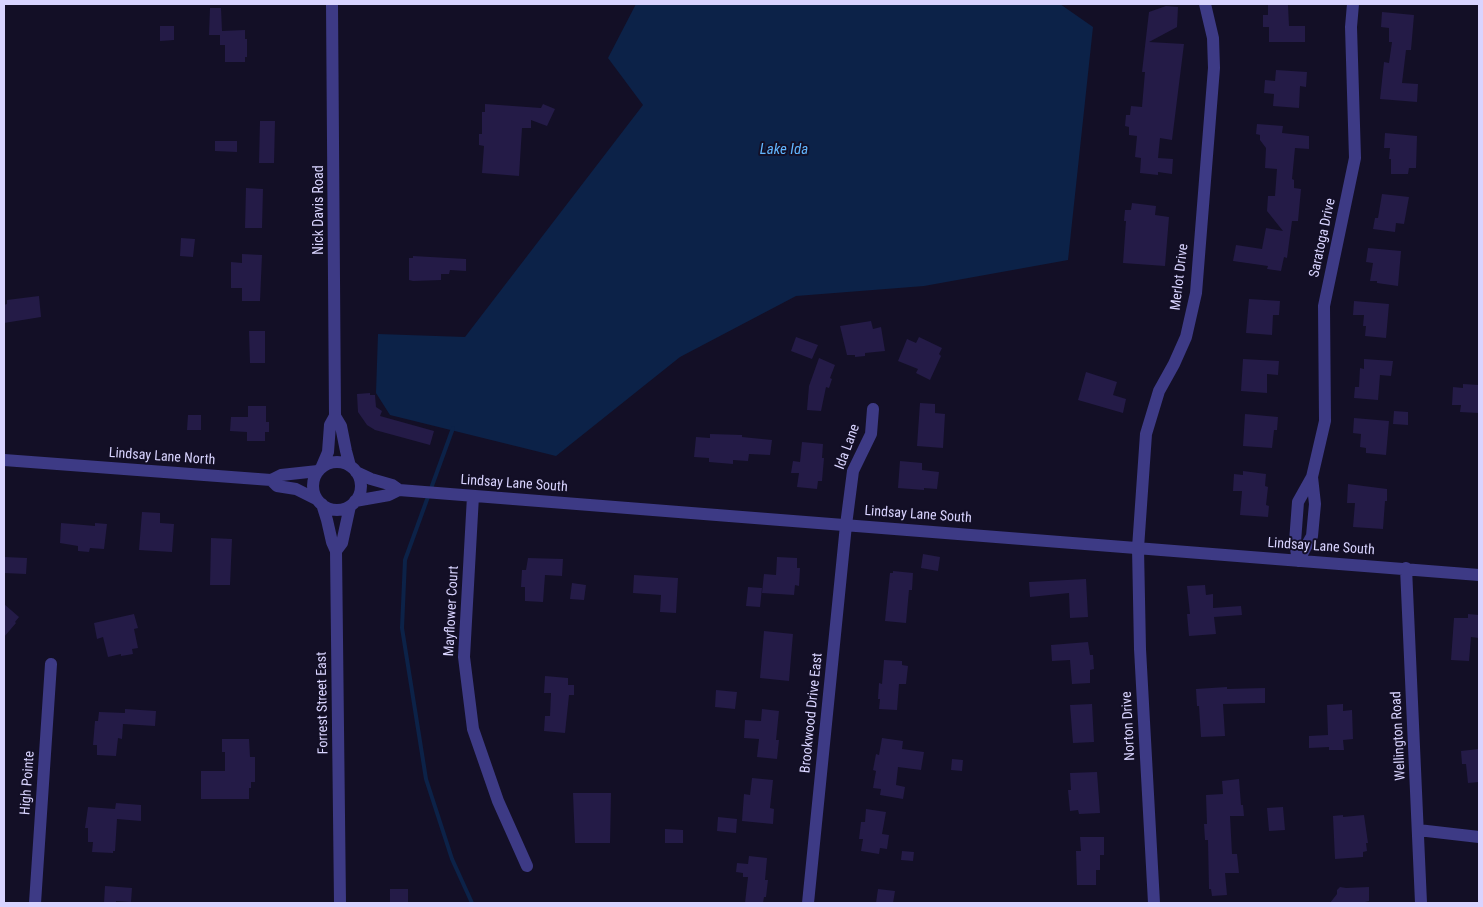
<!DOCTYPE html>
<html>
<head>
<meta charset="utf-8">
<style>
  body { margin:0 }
  #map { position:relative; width:1483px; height:907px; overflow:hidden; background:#130f26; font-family:"Roboto Condensed",sans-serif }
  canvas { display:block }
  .frame { position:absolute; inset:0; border:5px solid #d9d4ff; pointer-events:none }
</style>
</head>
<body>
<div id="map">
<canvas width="1483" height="907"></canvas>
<div class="frame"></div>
</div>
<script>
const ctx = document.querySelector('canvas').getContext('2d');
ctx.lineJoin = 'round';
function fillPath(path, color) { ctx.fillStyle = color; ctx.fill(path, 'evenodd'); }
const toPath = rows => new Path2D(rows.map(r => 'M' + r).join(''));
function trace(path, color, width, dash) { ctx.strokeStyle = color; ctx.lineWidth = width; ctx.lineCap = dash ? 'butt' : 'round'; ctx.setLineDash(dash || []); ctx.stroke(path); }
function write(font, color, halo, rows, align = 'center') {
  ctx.font = font + ' "Roboto Condensed",sans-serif'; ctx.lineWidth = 4; ctx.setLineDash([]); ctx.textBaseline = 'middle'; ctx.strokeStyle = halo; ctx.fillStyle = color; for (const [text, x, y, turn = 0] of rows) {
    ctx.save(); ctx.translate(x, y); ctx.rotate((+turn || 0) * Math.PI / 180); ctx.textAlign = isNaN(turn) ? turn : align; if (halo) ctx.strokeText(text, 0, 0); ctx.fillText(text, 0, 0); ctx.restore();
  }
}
const water = toPath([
  [636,4,1060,4,1093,27,1068,260,924,286,796,296,680,357,556,456,390,415,376,393,378,334,465,337,643,105,608,58]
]);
const stream = toPath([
  [453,428,405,560,402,628,426,779,452,859,472,903]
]);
const building = toPath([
  [1268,5,1288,5,1289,26,1305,26,1305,42,1269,42,1269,27,1263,27,1263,15,1268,15],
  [1166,6,1178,7,1177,27,1149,42,1184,44,1172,140,1160,138,1158,158,1173,159,1172,174,1158,172,1158,175,1140,173,1141,158,1135,157,1137,136,1129,135,1129,127,1125,126,1126,115,1130,115,1131,106,1142,107,1145,72,1142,72,1149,12],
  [210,8,221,8,222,31,245,30,245,39,247,39,247,57,245,57,245,62,225,62,225,45,220,45,220,35,209,35],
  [1382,12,1414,15,1411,50,1406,50,1402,83,1418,84,1417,102,1380,99,1384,62,1389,63,1392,42,1389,42,1389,28,1381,27],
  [160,26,174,26,174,40,160,41],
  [1276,70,1307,72,1306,87,1300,86,1299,108,1273,106,1274,94,1264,93,1265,80,1275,81],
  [485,104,541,108,543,104,555,109,547,126,531,120,531,128,522,128,519,176,482,173,484,146,479,145,479,134,482,134,482,112,485,112],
  [260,121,275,121,274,163,259,163],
  [1257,124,1283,126,1282,133,1309,136,1309,149,1295,148,1292,179,1294,180,1294,188,1301,189,1298,221,1292,221,1287,258,1284,257,1281,271,1267,269,1268,266,1233,261,1236,245,1262,249,1266,228,1283,231,1267,211,1268,196,1275,196,1277,169,1265,168,1266,148,1260,140,1260,135,1256,134],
  [1385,133,1417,136,1416,168,1409,168,1408,174,1391,174,1391,159,1389,159,1390,148,1384,148],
  [215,141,237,141,237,152,215,151],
  [246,188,263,189,262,228,245,228],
  [1382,194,1409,197,1404,224,1396,223,1395,232,1373,229,1375,218,1378,218],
  [1132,203,1156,206,1155,215,1169,217,1165,266,1123,263,1126,221,1124,221,1125,210,1131,210],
  [181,238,195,239,193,257,180,256],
  [1368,248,1401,251,1398,286,1377,283,1377,281,1370,281,1373,263,1366,262],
  [242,254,262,255,260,301,242,301,242,288,231,288,231,262,242,263],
  [413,256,466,259,466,271,450,270,449,274,441,274,441,280,413,281,409,280,409,258,413,258],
  [39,296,41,317,4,323,4,305,7,304,7,300],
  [1249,299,1280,301,1279,315,1273,315,1272,335,1246,333],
  [1354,301,1389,304,1386,338,1365,336,1366,326,1363,326,1364,315,1353,315],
  [871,321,873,329,881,327,885,351,865,353,865,356,855,357,855,355,847,355,840,326],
  [249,331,265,331,265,363,250,363],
  [796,337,818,345,812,359,791,351],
  [919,337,942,348,939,354,941,356,930,380,916,373,918,369,898,361,907,339,916,343],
  [819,358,835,365,830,378,832,379,829,388,826,387,821,411,807,410,809,386],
  [1243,359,1279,361,1278,375,1267,374,1267,393,1241,391],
  [1364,359,1393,361,1391,376,1380,375,1378,400,1354,398,1355,387,1359,387,1360,368,1364,369],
  [1086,372,1117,382,1113,395,1126,399,1123,413,1078,400],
  [1463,384,1479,385,1479,413,1460,412,1461,405,1452,405,1453,387,1463,388],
  [370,393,370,395,375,395,376,407,382,411,380,416,434,431,430,445,375,430,367,425,358,412,357,394],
  [920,403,935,404,935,413,945,414,943,448,917,446],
  [248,406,266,406,266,422,269,422,269,432,265,432,265,441,247,441,247,432,230,431,231,417,248,417],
  [1394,411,1408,412,1408,425,1393,424],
  [1245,414,1278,417,1277,430,1274,430,1272,448,1243,446],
  [188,415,201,415,201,430,187,430],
  [1354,418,1389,421,1386,455,1366,453,1366,448,1360,447,1361,434,1353,433],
  [710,434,742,435,742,437,772,440,770,455,749,454,748,461,733,460,733,464,709,462,709,458,694,457,696,437,710,438],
  [802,442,823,444,822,458,824,458,822,481,818,481,817,489,797,487,799,473,791,473,793,461,800,462],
  [900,461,922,463,922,470,939,472,937,489,924,488,924,490,898,488],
  [1243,471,1266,474,1265,486,1268,487,1266,505,1269,506,1268,517,1240,515,1242,491,1233,491,1234,474,1243,475],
  [1348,484,1387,489,1387,501,1385,501,1383,529,1353,527,1355,503,1347,503],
  [142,512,160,513,160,523,174,524,172,552,139,550],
  [61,523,95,526,95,523,107,524,104,549,90,548,89,552,78,551,78,546,60,543],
  [211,538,232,539,230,585,210,585],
  [923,554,940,557,938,571,921,568],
  [4,557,27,558,26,574,4,573],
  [777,557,797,558,797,568,800,568,799,586,795,585,794,595,762,593,764,574,776,575],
  [528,558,563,559,562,576,545,575,543,602,525,601,525,587,521,587,522,570,526,570],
  [893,571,913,573,912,590,909,590,906,623,885,621,890,573,893,573],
  [634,575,678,578,676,613,660,612,661,595,633,593],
  [1086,579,1088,617,1070,618,1069,593,1030,597,1029,582],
  [572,583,586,585,584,600,570,599],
  [1205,585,1206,595,1213,594,1213,608,1241,606,1242,615,1214,617,1216,634,1189,636,1187,614,1190,614,1187,586],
  [748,587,762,588,760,607,746,606],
  [4,604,19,617,15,622,16,623,4,637],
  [134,614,138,628,134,629,138,648,132,649,133,654,121,656,121,654,108,657,103,637,97,639,94,623],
  [1468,614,1479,615,1479,638,1471,637,1469,661,1451,660,1454,618,1468,618],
  [764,631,793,634,789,681,760,678],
  [1088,642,1090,655,1093,655,1094,669,1090,670,1090,683,1072,684,1070,660,1052,661,1051,645],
  [884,660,902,661,902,665,908,666,906,684,899,684,897,710,879,709,880,699,878,699,879,683,882,684],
  [545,676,568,678,568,685,574,685,574,695,569,695,565,733,544,731,545,716,550,716,551,693,544,693],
  [1227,687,1227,689,1265,688,1265,703,1223,704,1225,736,1201,737,1199,706,1197,706,1196,689],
  [716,690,737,692,735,709,715,707],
  [1092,704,1094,742,1073,743,1070,705],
  [1343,704,1343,711,1352,710,1353,739,1343,740,1344,750,1329,750,1329,747,1309,748,1309,736,1328,735,1327,705],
  [125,709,156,711,155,726,123,724,122,739,118,738,116,756,97,755,97,745,93,745,95,721,98,721,99,712,125,713],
  [762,709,779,711,776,740,779,740,777,759,757,757,759,739,744,738,745,720,761,721],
  [882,738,903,741,902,749,924,752,921,770,898,767,896,785,905,787,903,799,880,795,881,789,873,788,876,771,873,770,876,754,879,755],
  [222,739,249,739,250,757,255,757,255,782,251,782,251,788,249,788,249,799,201,799,201,771,225,771,225,752,222,752],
  [1479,749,1479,782,1468,783,1466,764,1462,764,1461,751],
  [952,759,963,760,962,771,951,770],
  [1097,772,1100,813,1079,814,1078,810,1070,811,1068,790,1071,790,1070,773],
  [752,778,773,780,770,808,774,809,773,824,742,821,744,794,750,795],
  [1239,779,1241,805,1243,805,1244,816,1230,816,1232,854,1237,854,1239,873,1225,873,1227,895,1212,896,1211,889,1209,889,1208,840,1205,840,1204,824,1207,824,1206,795,1223,794,1222,781],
  [573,793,611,793,610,843,575,843],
  [116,803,141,805,141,821,117,819,115,851,113,851,113,853,92,852,93,842,88,842,88,828,85,828,88,807,115,809],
  [1283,807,1285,830,1269,831,1267,808],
  [866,809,886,812,882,834,889,835,887,849,880,848,879,854,861,851,863,839,859,839,861,822,865,822],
  [1343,815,1343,817,1364,815,1368,843,1366,843,1367,851,1363,852,1363,857,1335,859,1333,816],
  [718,817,737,819,736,833,717,831],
  [665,829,683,830,683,843,665,843],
  [1080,837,1104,837,1104,855,1100,855,1100,870,1096,870,1096,885,1077,885,1076,851,1081,851],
  [902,851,914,852,913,861,901,860],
  [749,856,767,858,765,880,768,880,766,897,764,897,763,903,745,903,748,877,743,877,743,873,736,872,737,863,748,864],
  [105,886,132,888,131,902,116,901,116,903,104,903],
  [1340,887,1346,888,1369,887,1369,901,1365,902,1365,903,1330,903,1337,894,1337,890],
  [390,889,408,889,408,903,390,903],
  [878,889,895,891,893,903,876,903]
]);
const minor = toPath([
  [335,416,341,426,346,451,350,466],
  [4,460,271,480,281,475,318,471],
  '313 486a24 24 0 1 1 48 0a24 24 0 1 1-48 0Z',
  [322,466,328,452,330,425,335,416,332,4],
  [356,472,371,479,392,485,399,490],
  [271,480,277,486,296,489,316,499],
  [473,496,464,657,473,729,498,801,527,866],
  [355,501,389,495,399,490,1479,575],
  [322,504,327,520,332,542,336,551,340,903],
  [336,551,342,543,350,506],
  [1298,561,1295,542,1298,502,1312,477,1325,421,1324,306,1355,158,1351,27,1353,4],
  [1298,561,1312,536,1315,504,1312,477],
  [1406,568,1421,903],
  [1418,830,1479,837],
  [35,903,51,664],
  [808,903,846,525,853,471,871,434,873,409],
  [1154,903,1140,649,1138,548,1146,434,1159,391,1174,364,1186,337,1196,293,1214,68,1213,38,1205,4]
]);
const streetNames = [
  ["Nick Davis Road",319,210,-90],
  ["Saratoga Drive",1323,238,-78],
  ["Merlot Drive",1180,277,-83],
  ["Ida Lane",848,447,-70],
  ["Lindsay Lane North",162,457,4],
  ["Lindsay Lane South",514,484,4],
  ["Lindsay Lane South",918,515,4],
  ["Lindsay Lane South",1321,547,4],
  ["Mayflower Court",452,611,-87],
  ["Forrest Street East",323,703,-91],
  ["Brookwood Drive East",812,713,-84],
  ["Norton Drive",1129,726,-93],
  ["Wellington Road",1399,736,-93],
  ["High Pointe",28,783,-86]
];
const waterNames = [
  ["Lake Ida",784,150]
];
fillPath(water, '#0c2248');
trace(stream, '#0c2248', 4);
fillPath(building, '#241b47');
trace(minor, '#3d3a85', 12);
write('14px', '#d9d4ff', '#130f26', streetNames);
write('italic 15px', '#62b6ff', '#130f26', waterNames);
</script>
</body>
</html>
